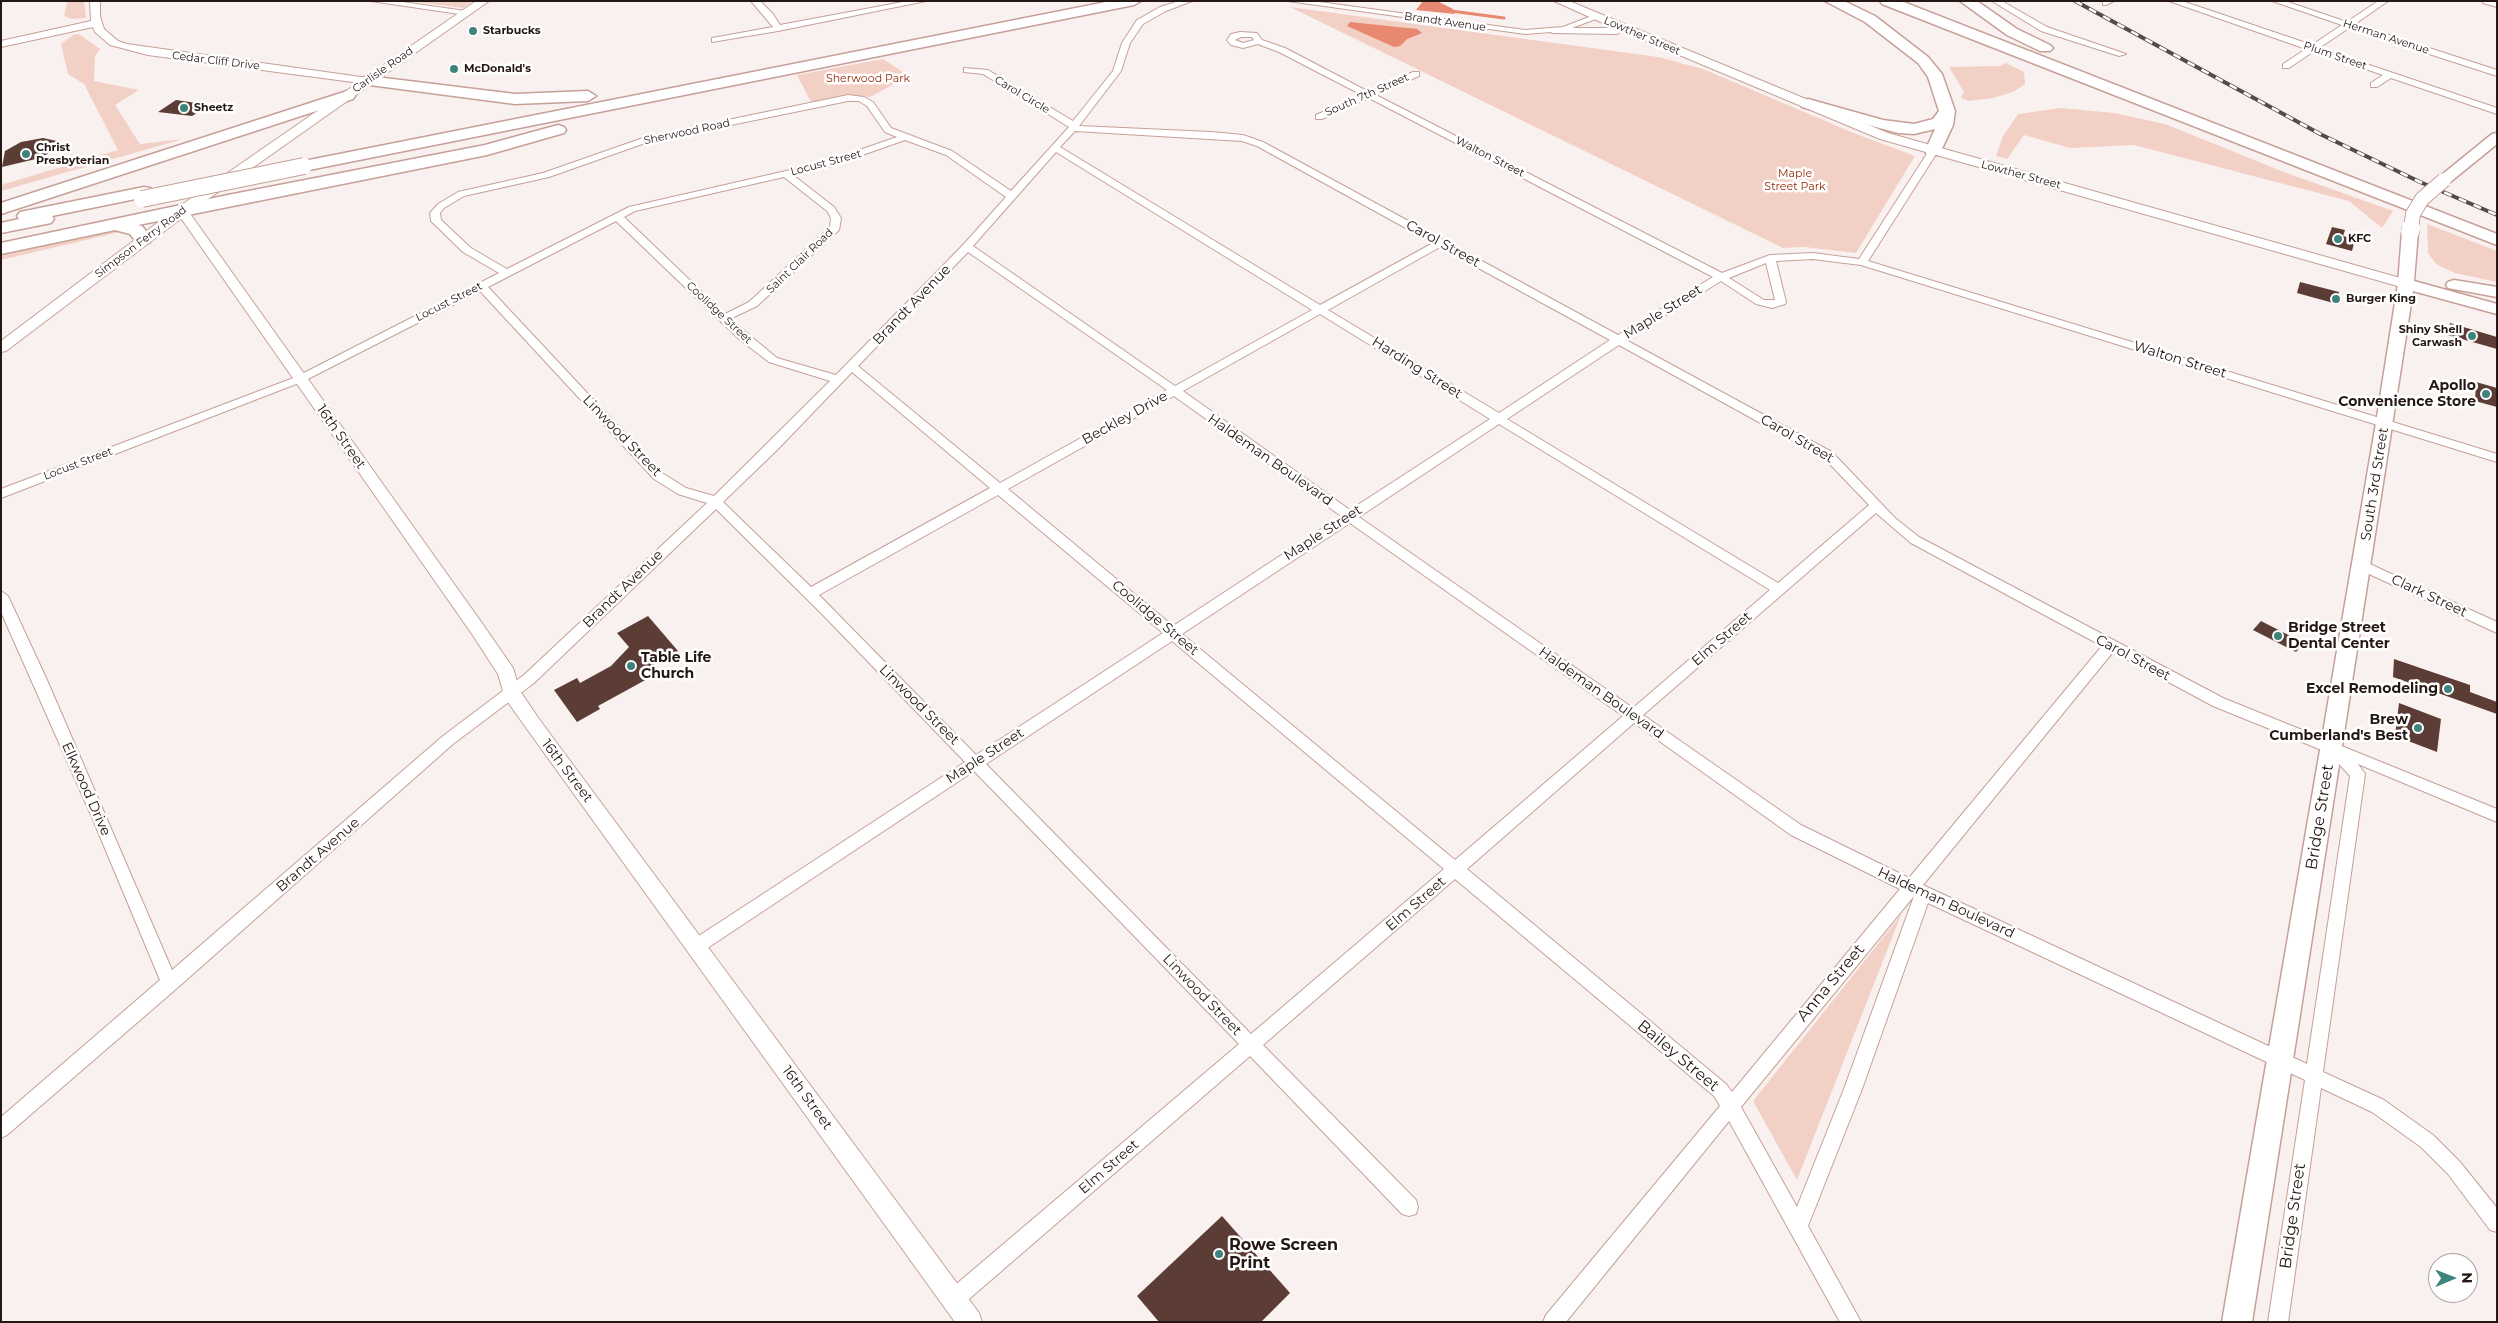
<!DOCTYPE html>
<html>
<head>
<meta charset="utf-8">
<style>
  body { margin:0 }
  #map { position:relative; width:2498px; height:1323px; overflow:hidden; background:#f9f1ef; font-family:Montserrat,sans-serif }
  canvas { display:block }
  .frame { position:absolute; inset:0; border:2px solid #251714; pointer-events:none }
  .north { position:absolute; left:2428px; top:1253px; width:50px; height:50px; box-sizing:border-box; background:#fff; border:1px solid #a8a2a1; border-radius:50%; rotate:89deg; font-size:14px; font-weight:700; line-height:20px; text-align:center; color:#251714 }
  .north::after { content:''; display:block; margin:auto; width:18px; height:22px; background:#3e847c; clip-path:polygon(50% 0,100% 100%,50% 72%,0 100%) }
</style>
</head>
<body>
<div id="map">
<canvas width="2498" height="1323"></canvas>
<div class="frame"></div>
<div class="north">N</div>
</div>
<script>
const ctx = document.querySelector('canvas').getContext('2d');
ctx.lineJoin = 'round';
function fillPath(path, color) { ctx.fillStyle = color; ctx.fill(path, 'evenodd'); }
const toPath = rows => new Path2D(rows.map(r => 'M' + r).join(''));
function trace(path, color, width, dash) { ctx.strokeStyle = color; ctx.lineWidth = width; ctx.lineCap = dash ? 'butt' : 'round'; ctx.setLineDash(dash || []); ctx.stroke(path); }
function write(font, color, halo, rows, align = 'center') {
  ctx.font = font + ' Montserrat,sans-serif'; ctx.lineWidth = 5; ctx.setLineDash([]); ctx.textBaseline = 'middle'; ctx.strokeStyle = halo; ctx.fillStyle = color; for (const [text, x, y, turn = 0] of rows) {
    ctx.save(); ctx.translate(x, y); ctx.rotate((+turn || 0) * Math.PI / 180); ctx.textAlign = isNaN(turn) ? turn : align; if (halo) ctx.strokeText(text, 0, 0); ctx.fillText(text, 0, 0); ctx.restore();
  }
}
const green = toPath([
  [72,1,84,1,86,18,71,19,64,16,67,3],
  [409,1,473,1,463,8],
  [1290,7,1658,57,1703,69,1856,134,1915,156,1856,253,1804,247,1783,248],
  [79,34,100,49,95,56,94,81,139,90,115,105,140,144,183,139,1,191,1,185,118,150,84,84,68,74,61,44,73,35],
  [883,59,909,76,870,97,851,95,811,102,797,75],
  [2006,63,2024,72,2025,84,2013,92,1993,98,1969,101,1961,98,1964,92,1949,67,2000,66],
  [2061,108,2114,113,2165,124,2284,172,2393,211,2382,228,2349,201,2134,145,2070,148,2024,135,2007,159,1996,156,2003,136,2018,114],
  [2427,224,2497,251,2497,282,2455,273,2436,264,2428,253],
  [115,230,128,230,1,260,1,251],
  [1901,915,1797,1180,1753,1101]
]);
const water = toPath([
  [1423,1,1437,1,1453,9,1455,14,1416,10],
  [1350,22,1417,29,1422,33,1407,39,1400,46,1394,47,1347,26]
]);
const stream = toPath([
  [1451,11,1504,18]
]);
const building = toPath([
  [176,100,210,105,192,116,158,112],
  [43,138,57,141,56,149,40,158,2,167,5,151,21,142],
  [2332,227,2345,230,2343,236,2355,239,2352,251,2326,244],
  [2300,282,2339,292,2337,304,2297,293],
  [2450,323,2497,337,2497,349,2448,335],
  [2476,382,2497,388,2497,407,2475,401],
  [648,616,678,651,643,671,649,678,598,706,600,709,577,722,554,690,577,678,580,683,611,666,629,647,617,633],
  [2261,621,2304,643,2296,652,2253,630],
  [2394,659,2470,685,2470,692,2497,702,2497,714,2393,677],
  [2399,703,2441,719,2437,752,2395,736],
  [1222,1216,1290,1293,1261,1322,1159,1322,1137,1296]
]);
const minor = toPath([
  [371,1,395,1,466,11,470,13,466,15,371,1],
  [751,1,760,1,773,14,780,25,908,1,926,1,778,31,712,42,712,38,773,27,751,1],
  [1179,1,1192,1,1166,11,1143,24,1130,43,1121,71,1079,126,1211,132,1243,135,1263,142,1618,335,1713,277,1369,98,1322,119,1316,119,1316,115,1362,95,1279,52,1258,44,1243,48,1231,45,1227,40,1231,34,1240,32,1257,33,1262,40,1285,48,1369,92,1413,72,1419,72,1419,76,1376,95,1722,273,1770,255,1813,253,1859,259,1930,149,1936,149,1938,151,1868,261,2497,454,2497,462,1861,265,1813,259,1776,261,1786,302,1785,304,1772,308,1756,304,1721,281,1626,340,1832,452,1895,518,1919,537,2223,698,2497,809,2497,822,2358,764,2365,774,2323,1072,2384,1100,2433,1135,2460,1162,2497,1208,2497,1232,2490,1230,2448,1174,2421,1147,2372,1112,2321,1088,2288,1322,2268,1322,2305,1080,1928,903,1862,1089,1808,1226,1861,1322,1840,1322,1729,1121,1566,1322,1543,1322,1546,1315,1720,1106,1714,1096,1455,879,1263,1045,1416,1200,1418,1207,1416,1214,1409,1216,1402,1214,1250,1056,961,1306,954,1309,947,1306,944,1299,947,1292,1239,1044,974,771,703,951,697,953,691,951,689,946,691,941,965,762,823,615,716,509,534,683,453,744,176,989,7,1135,1,1138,1,1117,160,980,91,815,1,612,1,591,8,596,47,680,172,970,443,736,524,675,707,503,678,494,654,479,480,291,304,381,1,498,1,489,296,377,499,273,463,252,431,221,430,213,438,204,458,192,543,173,646,137,848,95,864,97,873,102,891,128,952,151,1011,191,1069,127,983,74,964,72,964,68,988,70,1073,121,1113,71,1122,43,1137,20,1160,7,1179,1],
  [1241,37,1252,37,1254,40,1243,43,1235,40,1241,37],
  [848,101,859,101,867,106,885,132,897,137,825,162,629,207,507,269,471,248,441,220,440,213,444,208,464,196,549,177,648,142,848,101],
  [1075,131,1242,141,1257,146,1433,243,1320,305,1060,147,1075,131],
  [905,140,946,155,1006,197,963,245,836,375,777,358,730,319,757,306,839,230,841,218,834,207,793,175,831,166,905,140],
  [1056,152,1312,310,1175,386,973,246,1056,152],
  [784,177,827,211,831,218,830,227,749,302,725,314,624,217,635,211,784,177],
  [616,221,739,339,769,362,830,381,714,496,686,488,662,473,488,287,616,221],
  [1440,247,1610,340,1499,413,1328,310,1440,247],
  [968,252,1167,390,1000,483,858,366,968,252],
  [1766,263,1775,300,1764,300,1729,278,1766,263],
  [1320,314,1490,419,1350,510,1183,391,1320,314],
  [1619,345,1824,458,1869,505,1778,583,1507,419,1619,345],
  [852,372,990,488,811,587,723,502,777,450,852,372],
  [1174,396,1341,516,1173,626,1008,489,1174,396],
  [1499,424,1770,590,1633,708,1359,517,1499,424],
  [998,495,1163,633,976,755,819,595,998,495],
  [1876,513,1911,543,2102,646,1909,878,1801,825,1643,715,1876,513],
  [1350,523,1623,716,1455,860,1182,634,1350,523],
  [1172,641,1444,869,1251,1034,986,764,1172,641],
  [2113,652,2213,706,2329,753,2350,776,2307,1064,1923,885,2113,652],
  [1634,723,1791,835,1900,889,1732,1092,1726,1084,1467,869,1634,723],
  [1914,896,1844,1089,1797,1207,1741,1107,1914,896],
  [1288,1,1312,1,1525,30,1563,27,1594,15,1601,17,1564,31,1525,34,1288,1],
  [1992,1,2002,1,2047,27,2126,54,2119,56,2041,31,1992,1],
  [2103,1,2114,1,2106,5,2103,5,2103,1],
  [2169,1,2182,1,2312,45,2342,25,2272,1,2285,1,2347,22,2378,1,2388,1,2355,24,2497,70,2497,76,2349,28,2319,48,2497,108,2497,114,2391,78,2377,87,2371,87,2371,83,2383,75,2314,51,2289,68,2283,68,2283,64,2306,49,2169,1],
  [2361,560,2497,622,2497,633,2356,568,2355,565,2361,560]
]);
const tertiary = toPath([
  [90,1,100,1,100,16,104,29,118,41,127,44,368,78,373,81,368,84,148,55,110,45,95,32,93,27,1,47,1,41,91,21,90,1],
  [182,207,186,208,484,626,513,668,520,691,539,719,979,1313,982,1322,955,1322,527,729,505,698,498,674,472,634,176,211,182,207]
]);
const secondary = toPath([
  [476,1,489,1,187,214,6,351,1,352,1,341,177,208,476,1],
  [1554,1,1569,1,1888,133,2411,281,2413,284,2411,287,2401,287,1880,139,1622,31,1617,34,1552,33,1550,31,1556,28,1614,28,1554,1],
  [2482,1,2497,1,2497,7,2483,3,2482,1]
]);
const primary = toPath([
  [2497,133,2497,144,2449,183,2439,183,2437,180,2439,177,2492,134,2497,133],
  [2410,227,2418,232,2414,281,2497,304,2497,314,2413,291,2252,1322,2222,1322,2376,423,2398,284,2402,232,2410,227],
  [2454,280,2497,287,2497,297,2448,288,2446,285,2448,282,2454,280]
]);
const motorway = toPath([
  [1111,1,1141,1,1134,5,304,171,298,170,295,166,298,162,304,161,1111,1],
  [1825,1,1844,1,1875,16,1928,57,1942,74,1955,111,1953,125,1939,155,1927,155,1925,151,1935,129,1914,134,1898,133,1802,107,1800,104,1802,101,1808,99,1883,120,1914,124,1933,119,1939,111,1928,77,1918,63,1865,22,1825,1],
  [1880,1,1901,1,2497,234,2497,245,1882,4,1880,1],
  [1960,1,1977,1,2017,29,2050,45,2053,48,2050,51,2040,51,2007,35,1960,1],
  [368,76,515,94,588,91,596,96,588,101,515,104,362,84,360,81,362,78,368,76],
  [347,91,353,93,355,96,353,99,1,214,1,203,347,91],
  [558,125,564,127,566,130,564,133,487,155,138,225,142,226,152,239,149,243,143,244,137,243,130,234,115,230,1,254,1,243,228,195,485,145,558,125],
  [144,187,150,188,153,192,150,196,52,216,54,219,51,223,1,233,1,223,19,219,17,216,20,212,144,187]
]);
const rail = toPath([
  [2075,1,2322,135,2420,182,2497,215]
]);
const primaryBridgeFar1 = toPath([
  [2411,229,2413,214,2422,199,2444,180]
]);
const primaryBridge = toPath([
  [2410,232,2411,228]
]);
const motorwayBridge = toPath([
  [142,199,304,166]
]);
const markers = [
  [473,31,5,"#3e847c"],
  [454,69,5,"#3e847c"],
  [184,108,5,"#3e847c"],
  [26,154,5,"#3e847c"],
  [2338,239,5,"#3e847c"],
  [2336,299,5,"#3e847c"],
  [2472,336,5,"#3e847c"],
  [2486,394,5,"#3e847c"],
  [2278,636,5,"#3e847c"],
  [631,666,5,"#3e847c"],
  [2448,689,5,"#3e847c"],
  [2418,728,5,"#3e847c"],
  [1219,1254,5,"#3e847c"]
];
const farStreetnames = [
  ["Brandt Avenue",1445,22,8],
  ["Lowther Street",1642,36,23],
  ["Herman Avenue",2386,37,18],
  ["Plum Street",2335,56,19],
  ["Cedar Cliff Drive",216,61,7],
  ["Carlisle Road",383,70,-35],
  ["Carol Circle",1022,95,31],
  ["South 7th Street",1367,95,-24],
  ["Sherwood Road",687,132,-12],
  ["Walton Street",1490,157,27],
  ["Locust Street",826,163,-15],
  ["Lowther Street",2021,175,15],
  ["Simpson Ferry Road",141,242,-37],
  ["Saint Clair Road",800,261,-44],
  ["Locust Street",449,302,-27],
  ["Coolidge Street",719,313,43],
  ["Locust Street",78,464,-21]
];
const farPoinames = [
  ["Starbucks",483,31],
  ["McDonald's",464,69],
  ["Sheetz",194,108],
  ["Christ",36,148],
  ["Presbyterian",36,161],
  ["KFC",2348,239],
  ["Burger King",2346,299],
  ["Shiny Shell",2462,330,"right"],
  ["Carwash",2462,343,"right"]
];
const farParknames = [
  ["Sherwood Park",868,79],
  ["Maple",1795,174],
  ["Street Park",1795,187]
];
const streetNames = [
  ["Carol Street",1443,244,29],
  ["Brandt Avenue",912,305,-46],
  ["Maple Street",1663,312,-32],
  ["Walton Street",2180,360,17],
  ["Harding Street",1417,368,32],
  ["Beckley Drive",1125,418,-29],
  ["Linwood Street",622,436,46],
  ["16th Street",341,437,55],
  ["Carol Street",1797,439,30],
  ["Haldeman Boulevard",1270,460,35],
  ["South 3rd Street",2375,484,-81],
  ["Maple Street",1323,533,-33],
  ["Brandt Avenue",623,589,-44],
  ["Clark Street",2429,596,25],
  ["Coolidge Street",1155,618,40],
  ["Elm Street",1722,639,-41],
  ["Carol Street",2133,658,28],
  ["Haldeman Boulevard",1601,693,35],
  ["Linwood Street",919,705,45],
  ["Maple Street",985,756,-33],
  ["16th Street",567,771,53],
  ["Elkwood Drive",86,789,66],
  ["Brandt Avenue",318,855,-41],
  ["Haldeman Boulevard",1946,903,25],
  ["Elm Street",1416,904,-41],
  ["Linwood Street",1202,995,46],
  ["16th Street",807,1098,54],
  ["Elm Street",1109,1167,-41]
];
const poiNames = [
  ["Apollo",2476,386],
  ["Convenience Store",2476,402],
  ["Bridge Street",2288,628,"left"],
  ["Dental Center",2288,644,"left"],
  ["Table Life",641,658,"left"],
  ["Church",641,674,"left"],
  ["Excel Remodeling",2438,689],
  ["Brew",2408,720],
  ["Cumberland's Best",2408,736]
];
const nearStreetnames = [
  ["Bridge Street",2320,817,-81],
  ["Anna Street",1831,983,-50],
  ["Bailey Street",1678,1056,40],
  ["Bridge Street",2293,1216,-82]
];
const nearPoinames = [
  ["Rowe Screen",1229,1245],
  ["Print",1229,1263]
];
fillPath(green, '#f3d0c6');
fillPath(water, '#e88870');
trace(stream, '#e88870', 3);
fillPath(building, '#5c3d35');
trace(minor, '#c6a097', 2);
trace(tertiary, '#c6a097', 2);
trace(secondary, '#c6a097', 2);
trace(primary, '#c6a097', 3);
trace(motorway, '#c6a097', 3);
fillPath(minor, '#fff');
fillPath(tertiary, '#fff');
fillPath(secondary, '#fff');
fillPath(primary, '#fff');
fillPath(motorway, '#fff');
trace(rail, '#564946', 4);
trace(rail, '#fff', 2.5, [8]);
trace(primaryBridgeFar1, '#c6a097', 16, []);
trace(primaryBridge, '#c6a097', 19, []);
trace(motorwayBridge, '#c6a097', 18, []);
trace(primaryBridgeFar1, '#fff', 14);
trace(primaryBridge, '#fff', 18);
trace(motorwayBridge, '#fff', 16);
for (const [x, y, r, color] of markers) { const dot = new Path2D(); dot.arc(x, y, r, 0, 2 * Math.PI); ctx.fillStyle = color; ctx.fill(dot); trace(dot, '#fff', 2); }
write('11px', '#251714', '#fff', farStreetnames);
write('bold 11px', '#251714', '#fff', farPoinames, 'left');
write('11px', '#972707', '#fff', farParknames);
write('14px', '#251714', '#fff', streetNames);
write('bold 14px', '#251714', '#fff', poiNames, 'right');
write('16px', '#251714', '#fff', nearStreetnames);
write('bold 16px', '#251714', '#fff', nearPoinames, 'left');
</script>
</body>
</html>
